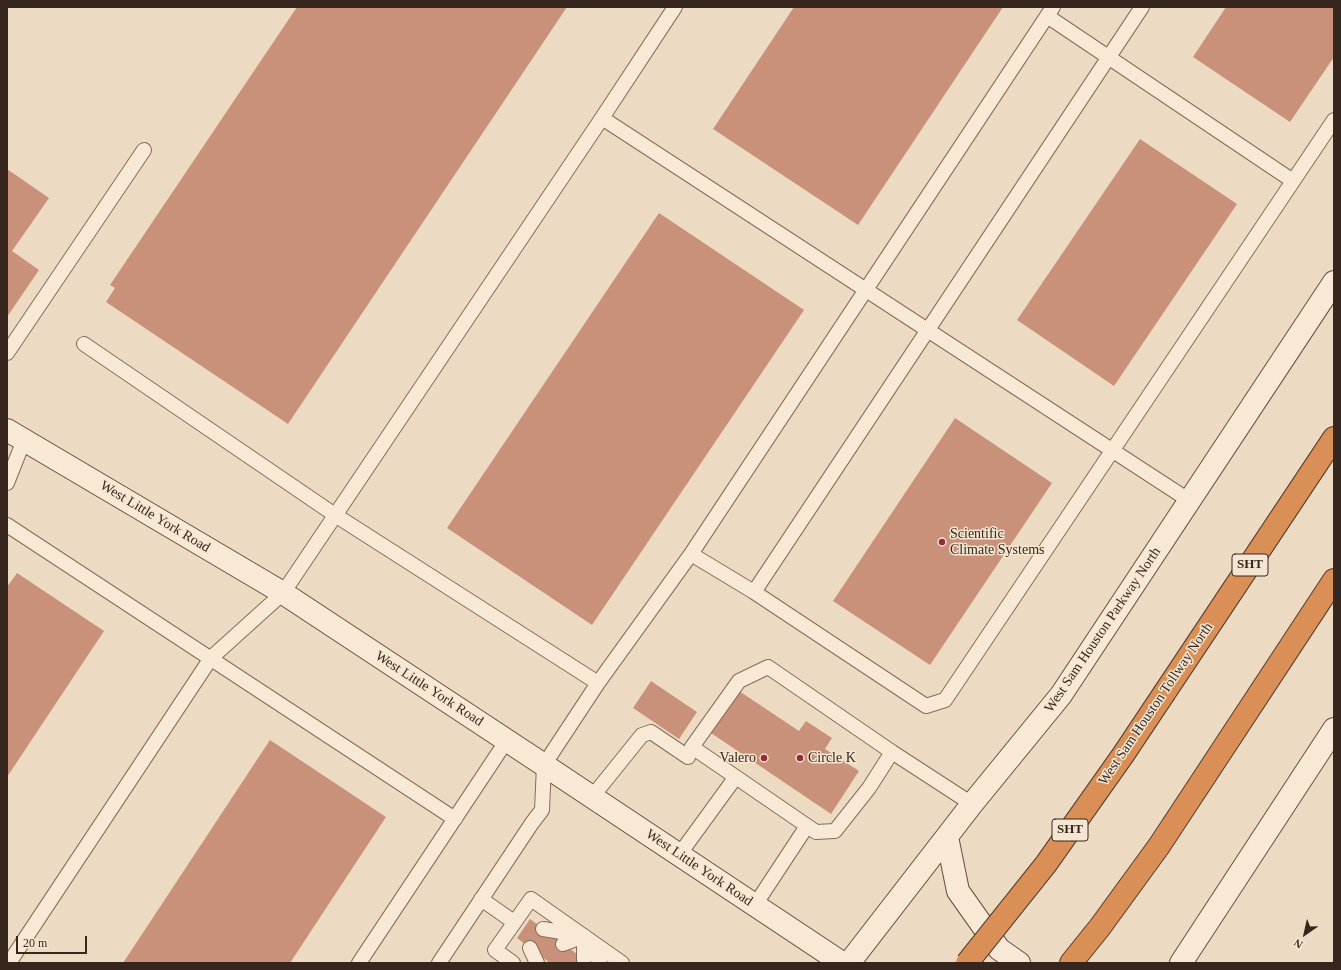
<!DOCTYPE html>
<html>
<head>
<meta charset="utf-8">
<style>
  body { margin:0 }
  #map { position:relative; width:1341px; height:970px; overflow:hidden; background:#ecdbc2; font-family:Georgia,serif }
  canvas { display:block }
  .frame { position:absolute; inset:0; border:8px solid #36261e; pointer-events:none }
  .north { position:absolute; left:1285px; top:914px; width:40px; height:40px; -webkit-text-stroke:3px #f4e6d1; paint-order:stroke; rotate:214deg; font-size:11px; font-weight:700; line-height:16px; text-align:center; color:#36261e }
  .north::after { content:''; display:block; margin:auto; width:14px; height:18px; background:#36261e; clip-path:polygon(50% 0,100% 100%,50% 72%,0 100%) }
  .scale { position:absolute; left:16px; top:936px; width:71px; height:18px; box-sizing:border-box; border:2px solid #36261e; border-top:0; padding-left:5px; font-size:12px; line-height:14px; white-space:nowrap; color:#36261e; -webkit-text-stroke:3px #f4e6d1; paint-order:stroke }
</style>
</head>
<body>
<div id="map">
<canvas width="1341" height="970"></canvas>
<div class="frame"></div>
<div class="north">N</div>
<div class="scale">20 m</div>
</div>
<script>
const ctx = document.querySelector('canvas').getContext('2d');
ctx.lineJoin = 'round';
function fillPath(path, color) { ctx.fillStyle = color; ctx.fill(path, 'evenodd'); }
const toPath = rows => new Path2D(rows.map(r => 'M' + r).join(''));
function trace(path, color, width, dash) { ctx.strokeStyle = color; ctx.lineWidth = width; ctx.lineCap = dash ? 'butt' : 'round'; ctx.setLineDash(dash || []); ctx.stroke(path); }
function write(font, color, halo, rows, align = 'center') {
  ctx.font = font + ' Georgia,serif'; ctx.lineWidth = 3; ctx.setLineDash([]); ctx.textBaseline = 'middle'; ctx.strokeStyle = halo; ctx.fillStyle = color; for (const [text, x, y, turn = 0] of rows) {
    ctx.save(); ctx.translate(x, y); ctx.rotate((+turn || 0) * Math.PI / 180); ctx.textAlign = isNaN(turn) ? turn : align; if (halo) ctx.strokeText(text, 0, 0); ctx.fillText(text, 0, 0); ctx.restore();
  }
}
const building = toPath([
  [297,7,567,7,288,424,106,302,115,288,110,285],
  [794,7,1003,7,858,225,713,129],
  [1226,7,1334,7,1334,57,1290,122,1193,57],
  [1140,139,1237,204,1114,386,1017,320],
  [7,169,49,198,12,251,39,270,7,317],
  [659,213,804,310,592,625,447,528],
  [955,418,1052,483,930,665,833,601],
  [17,573,104,631,7,777,7,587],
  [651,681,697,712,679,739,633,708],
  [739,691,799,731,806,721,832,738,825,749,859,771,831,814,711,733],
  [270,740,386,817,290,963,123,963],
  [530,919,589,963,550,963,517,938]
]);
const service = toPath([
  [1047,16,1293,181],
  [602,118,1190,501],
  [84,344,335,515,598,683,691,554,754,592,926,706,945,700,1334,120],
  [7,353,144,150],
  [7,483,24,440],
  [7,525,455,819],
  [691,554,1053,7],
  [754,592,1142,7],
  [692,747,816,832,835,831,869,788,892,752],
  [592,797,642,735,651,732,688,757,692,747,739,681,768,667,892,752,972,804],
  [679,855,735,778],
  [481,899,514,922],
  [755,905,807,826],
  [543,929,580,935],
  [584,936,584,960],
  [588,941,600,963],
  [563,944,584,936],
  [530,948,537,963],
  [9,963,211,658,283,593,602,118,675,7],
  [359,963,507,740],
  [439,963,532,823,542,810,544,765,598,683],
  [513,963,495,950,531,899,622,963]
]);
const secondary = toPath([
  [7,430,283,593,544,765,842,963],
  [947,837,958,891,999,949,1019,963],
  [849,963,972,804,1061,695,1334,282],
  [1181,963,1334,729]
]);
const motorway = toPath([
  [1165,692,1334,438],
  [1071,963,1100,927,1159,846,1334,580]
]);
const motorwayBridge = toPath([
  [967,963,1046,864,1123,755,1165,692]
]);
const markers = [
  [942,542,4,"#922c39"],
  [764,758,4,"#922c39"],
  [800,758,4,"#922c39"]
];
const shields = [
  [1250,565,36],
  [1070,830,36]
];
const shieldNames = [
  ["SHT",1250,565],
  ["SHT",1070,830]
];
const streetNames = [
  ["West Little York Road",155,517,31],
  ["West Sam Houston Parkway North",1103,630,-56],
  ["West Little York Road",429,689,33],
  ["West Sam Houston Tollway North",1156,704,-56],
  ["West Little York Road",699,868,34]
];
const poiNames = [
  ["Scientific",950,534],
  ["Climate Systems",950,550],
  ["Valero",756,758,"right"],
  ["Circle K",808,758]
];
fillPath(building, '#c99179');
trace(service, '#856c5a', 16);
trace(secondary, '#674d3d', 24);
trace(motorway, '#533b2e', 24);
trace(service, '#f7e9d5', 14);
trace(secondary, '#f7e9d5', 22);
trace(motorway, '#d98f56', 22);
trace(motorwayBridge, '#533b2e', 24, []);
trace(motorwayBridge, '#d98f56', 22);
for (const [x, y, r, color] of markers) { const dot = new Path2D(); dot.arc(x, y, r, 0, 2 * Math.PI); ctx.fillStyle = color; ctx.fill(dot); trace(dot, '#f4e6d1', 1.5); }
for (const [x, y, w] of shields) { const box = new Path2D(); box.roundRect(x - w / 2, y - 11, w, 22, 3); ctx.fillStyle = '#f4e6d1'; ctx.fill(box); trace(box, '#36261e', 1); }
write('bold 13px', '#36261e', null, shieldNames);
write('14px', '#36261e', '#f4e6d1', streetNames);
write('14px', '#36261e', '#f4e6d1', poiNames, 'left');
</script>
</body>
</html>
